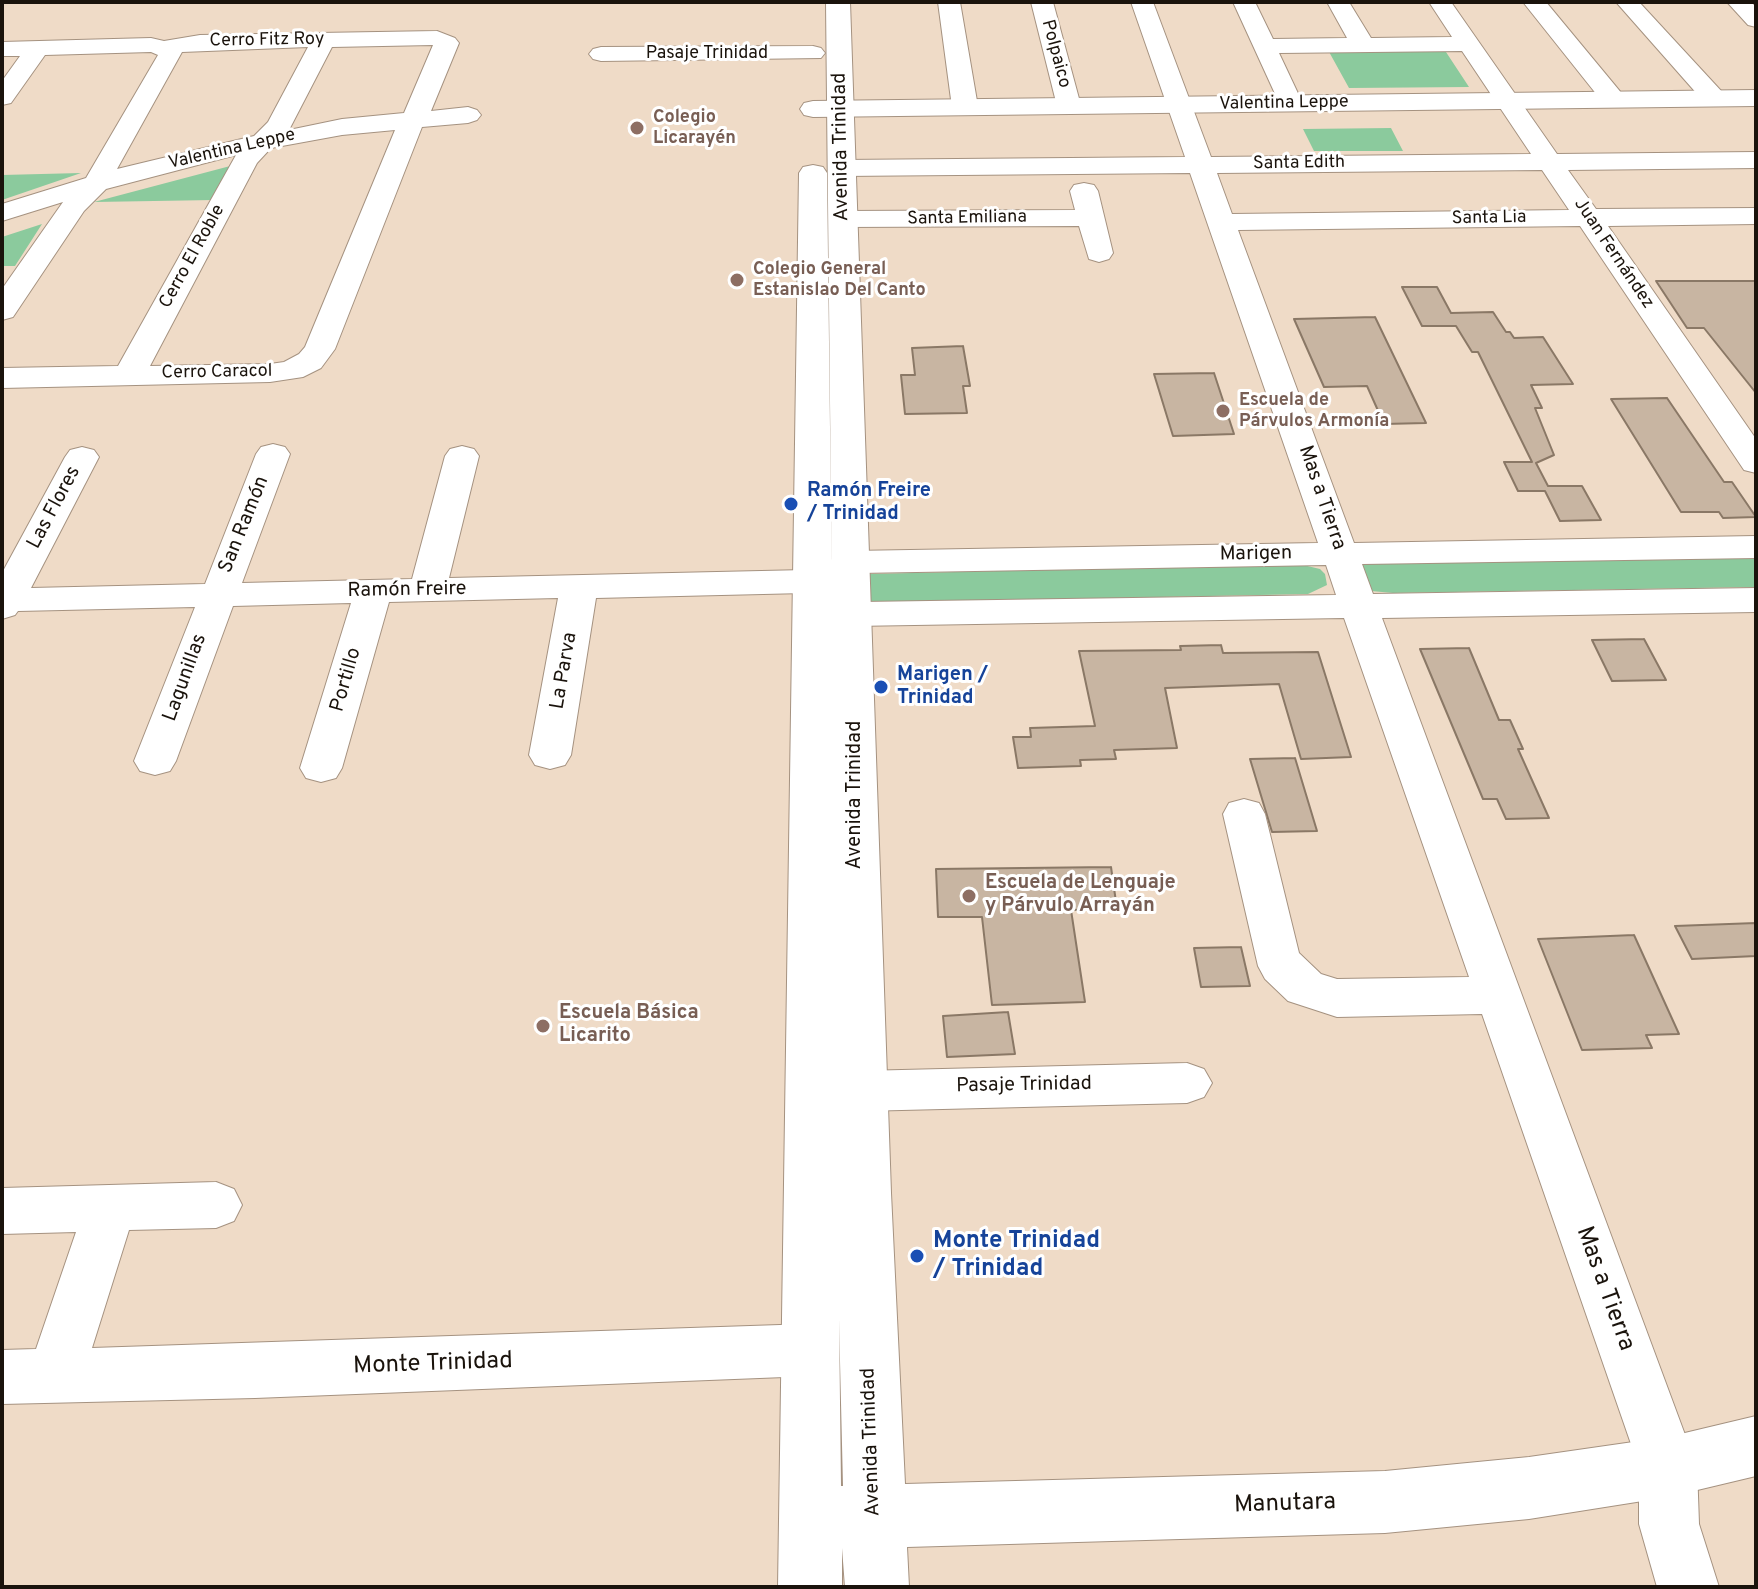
<!DOCTYPE html>
<html>
<head>
<meta charset="utf-8">
<style>
  body { margin:0 }
  #map { position:relative; width:1758px; height:1589px; overflow:hidden; background:#efdbc7; font-family:Overpass,sans-serif }
  canvas { display:block }
  .frame { position:absolute; inset:0; border:4px solid #1a130c; pointer-events:none }
</style>
</head>
<body>
<div id="map">
<canvas width="1758" height="1589"></canvas>
<div class="frame"></div>
</div>
<script>
const ctx = document.querySelector('canvas').getContext('2d');
ctx.lineJoin = 'round';
function fillPath(path, color) { ctx.fillStyle = color; ctx.fill(path, 'evenodd'); }
const toPath = rows => new Path2D(rows.map(r => 'M' + r).join(''));
function trace(path, color, width, dash) { ctx.strokeStyle = color; ctx.lineWidth = width; ctx.lineCap = dash ? 'butt' : 'round'; ctx.setLineDash(dash || []); ctx.stroke(path); }
function write(font, color, halo, rows, align = 'center') {
  ctx.font = font + ' Overpass,sans-serif'; ctx.lineWidth = 6; ctx.setLineDash([]); ctx.textBaseline = 'middle'; ctx.strokeStyle = halo; ctx.fillStyle = color; for (const [text, x, y, turn = 0] of rows) {
    ctx.save(); ctx.translate(x, y); ctx.rotate((+turn || 0) * Math.PI / 180); ctx.textAlign = isNaN(turn) ? turn : align; if (halo) ctx.strokeText(text, 0, 0); ctx.fillText(text, 0, 0); ctx.restore();
  }
}
const green = toPath([
  [1444,49,1469,87,1349,88,1328,50],
  [1391,128,1403,151,1314,151,1303,129],
  [234,165,214,200,94,202],
  [81,173,2,200,2,175],
  [42,224,15,266,2,266,2,237],
  [1756,556,1756,587,1393,593,1371,591,1359,566,1367,563],
  [1299,564,1320,569,1325,574,1327,585,1308,594,869,603,868,574]
]);
const building = toPath([
  [1656,281,1756,281,1756,393,1704,328,1687,328,1656,281],
  [1402,287,1437,287,1451,313,1493,312,1506,332,1510,332,1514,338,1543,337,1573,384,1531,385,1542,408,1535,408,1554,455,1536,463,1548,486,1582,486,1601,520,1560,521,1545,491,1518,491,1504,462,1532,462,1478,352,1472,352,1456,326,1422,326,1402,287],
  [1375,317,1426,423,1384,424,1367,386,1324,387,1294,319,1375,317],
  [963,346,970,386,963,386,967,413,905,414,901,375,915,375,912,348,963,346],
  [1214,373,1234,434,1173,436,1154,374,1214,373],
  [1667,398,1724,482,1732,482,1756,517,1723,518,1719,512,1681,512,1611,399,1667,398],
  [1644,639,1666,680,1612,681,1592,640,1644,639],
  [1221,645,1223,653,1318,652,1351,757,1301,759,1279,684,1165,688,1177,748,1114,750,1116,759,1080,760,1081,766,1018,768,1013,737,1031,737,1030,728,1095,726,1079,651,1181,650,1180,646,1221,645],
  [1469,648,1499,720,1510,720,1523,749,1518,749,1549,818,1506,819,1497,799,1483,799,1420,649,1469,648],
  [1295,758,1317,831,1272,832,1250,759,1295,758],
  [1111,867,1117,909,1071,910,1085,1002,992,1005,982,917,938,917,936,869,1111,867],
  [1756,923,1756,956,1692,959,1675,926,1756,923],
  [1634,935,1679,1034,1646,1035,1652,1048,1582,1050,1538,939,1634,935],
  [1241,947,1250,986,1201,987,1194,948,1241,947],
  [1008,1012,1015,1054,947,1057,943,1016,1008,1012]
]);
const minor = toPath([
  [938,2,960,2,978,107,974,112,965,115,956,112,952,107,938,2],
  [1031,2,1053,2,1081,106,1078,111,1069,113,1060,111,1057,106,1031,2],
  [1131,2,1153,2,1211,157,1531,154,1462,51,1279,53,1303,104,1300,109,1291,111,1282,109,1233,2,1255,2,1273,39,1347,38,1327,2,1349,2,1371,38,1452,37,1429,2,1451,2,1557,154,1756,152,1756,168,1568,170,1596,209,1756,208,1756,224,1608,226,1756,439,1756,473,1744,470,1580,226,1238,230,1354,543,1756,536,1756,558,1362,564,1373,594,1756,588,1756,612,1382,618,1697,1467,1699,1524,1719,1587,1657,1587,1639,1524,1639,1467,1482,1014,1337,1017,1288,1001,1265,979,1258,966,1223,814,1229,803,1244,799,1259,803,1265,814,1299,953,1321,974,1337,979,1469,977,1344,618,853,626,840,622,805,593,596,598,571,755,565,765,550,769,535,765,529,755,558,598,389,602,342,768,336,778,321,782,306,778,300,768,351,603,233,606,176,761,170,771,155,775,140,771,134,761,195,607,18,611,15,615,2,619,2,573,65,457,70,450,82,447,94,450,99,457,31,588,205,584,256,454,261,447,273,444,285,447,290,454,242,583,412,579,445,456,450,449,462,446,474,449,479,456,449,578,806,570,852,551,1318,543,1190,173,842,176,833,174,829,168,833,162,842,160,1185,157,1131,2],
  [1542,170,1569,210,1232,214,1217,173,1542,170],
  [1326,565,1336,595,862,602,837,583,858,573,1326,565],
  [1523,2,1546,2,1623,95,1626,100,1623,105,1605,105,1523,2],
  [1616,2,1639,2,1724,94,1727,99,1724,104,1706,104,1616,2],
  [1727,2,1751,2,1756,7,1756,27,1748,25,1727,2],
  [437,31,455,38,459,43,431,111,468,107,477,110,481,115,477,120,468,123,422,127,335,349,321,368,303,377,270,382,2,388,2,368,118,366,236,155,106,189,84,211,13,317,2,320,2,289,63,202,2,221,2,204,86,178,158,55,151,52,45,55,11,103,2,105,2,81,20,56,2,56,2,42,151,38,164,41,200,35,437,31],
  [433,45,404,113,342,119,289,130,332,47,433,45],
  [308,47,268,122,254,136,117,169,182,52,308,47],
  [395,130,305,347,299,354,284,362,270,364,150,366,257,163,271,148,342,135,395,130],
  [813,46,821,48,825,53,821,58,601,61,593,59,589,54,593,49,601,47,813,46],
  [1084,183,1094,185,1098,191,1113,253,1109,259,1099,262,1089,259,1079,226,843,227,833,225,829,219,833,213,843,211,1075,210,1070,191,1074,185,1084,183],
  [1187,1063,1204,1069,1212,1083,1204,1097,1187,1103,861,1111,844,1105,836,1091,844,1077,861,1071,1187,1063],
  [216,1182,234,1189,242,1205,234,1221,216,1228,129,1230,92,1348,810,1324,830,1332,838,1350,830,1368,810,1376,255,1398,2,1404,2,1350,36,1349,76,1232,2,1234,2,1188,216,1182]
]);
const tertiary = toPath([
  [1756,90,1756,106,813,117,804,115,800,109,804,103,813,101,1756,90]
]);
const secondary = toPath([
  [826,2,850,2,891,1193,905,1484,1385,1471,1529,1457,1668,1437,1756,1416,1756,1476,1668,1497,1529,1519,1385,1533,907,1547,909,1587,845,1587,842,1548,842,1587,778,1587,799,173,803,167,813,165,823,167,827,173,832,599,826,2],
  [839,1319,843,1486,841,1486,839,1319]
]);
const markers = [
  [637,128,8,"#8d6e63"],
  [737,280,8,"#8d6e63"],
  [1223,411,8,"#8d6e63"],
  [791,504,8,"#1a4fb4"],
  [881,687,8,"#1a4fb4"],
  [969,896,8,"#8d6e63"],
  [543,1026,8,"#8d6e63"],
  [917,1256,8,"#1a4fb4"]
];
const farStreetnames = [
  ["Cerro Fitz Roy",267,41,-1],
  ["Pasaje Trinidad",707,54],
  ["Polpaico",1055,54,75],
  ["Valentina Leppe",1284,104,-1],
  ["Valentina Leppe",232,150,-13],
  ["Santa Edith",1299,164,-1],
  ["Santa Emiliana",967,219,-1],
  ["Santa Lia",1489,219,-1],
  ["Juan Fernández",1613,254,56],
  ["Cerro El Roble",193,257,-61],
  ["Cerro Caracol",217,373,-1]
];
const farEducationnames = [
  ["Colegio",653,118],
  ["Licarayén",653,139],
  ["Colegio General",753,270],
  ["Estanislao Del Canto",753,291],
  ["Escuela de",1239,401],
  ["Párvulos Armonía",1239,422]
];
const streetNames = [
  ["Avenida Trinidad",842,147,-91],
  ["Mas a Tierra",1321,498,71],
  ["Las Flores",55,508,-62],
  ["San Ramón",245,525,-68],
  ["Marigen",1256,555,-1],
  ["Ramón Freire",407,591,-1],
  ["La Parva",565,671,-80],
  ["Lagunillas",186,678,-70],
  ["Portillo",347,680,-74],
  ["Avenida Trinidad",856,795,-90],
  ["Pasaje Trinidad",1024,1086,-1],
  ["Avenida Trinidad",872,1442,-92]
];
const transitNames = [
  ["Ramón Freire",807,492],
  ["/ Trinidad",807,515],
  ["Marigen /",897,676],
  ["Trinidad",897,699]
];
const educationNames = [
  ["Escuela de Lenguaje",985,884],
  ["y Párvulo Arrayán",985,907],
  ["Escuela Básica",559,1014],
  ["Licarito",559,1037]
];
const nearTransitnames = [
  ["Monte Trinidad",933,1242],
  ["/ Trinidad",933,1270]
];
const nearStreetnames = [
  ["Mas a Tierra",1604,1289,70],
  ["Monte Trinidad",433,1365,-2],
  ["Manutara",1285,1505,-2]
];
fillPath(green, '#8bca9d');
fillPath(building, '#c8b5a2');
trace(building, '#8a7866', 2);
trace(minor, '#a59280', 2);
trace(tertiary, '#a59280', 2);
trace(secondary, '#a59280', 2);
fillPath(minor, '#fff');
fillPath(tertiary, '#fff');
fillPath(secondary, '#fff');
for (const [x, y, r, color] of markers) { const dot = new Path2D(); dot.arc(x, y, r, 0, 2 * Math.PI); ctx.fillStyle = color; ctx.fill(dot); trace(dot, '#fff', 3); }
write('18px', '#1a130c', '#fff', farStreetnames);
write('bold 18px', '#785e54', '#fff', farEducationnames, 'left');
write('20px', '#1a130c', '#fff', streetNames);
write('bold 20px', '#164399', '#fff', transitNames, 'left');
write('bold 20px', '#785e54', '#fff', educationNames, 'left');
write('bold 24px', '#164399', '#fff', nearTransitnames, 'left');
write('24px', '#1a130c', '#fff', nearStreetnames);
</script>
</body>
</html>
